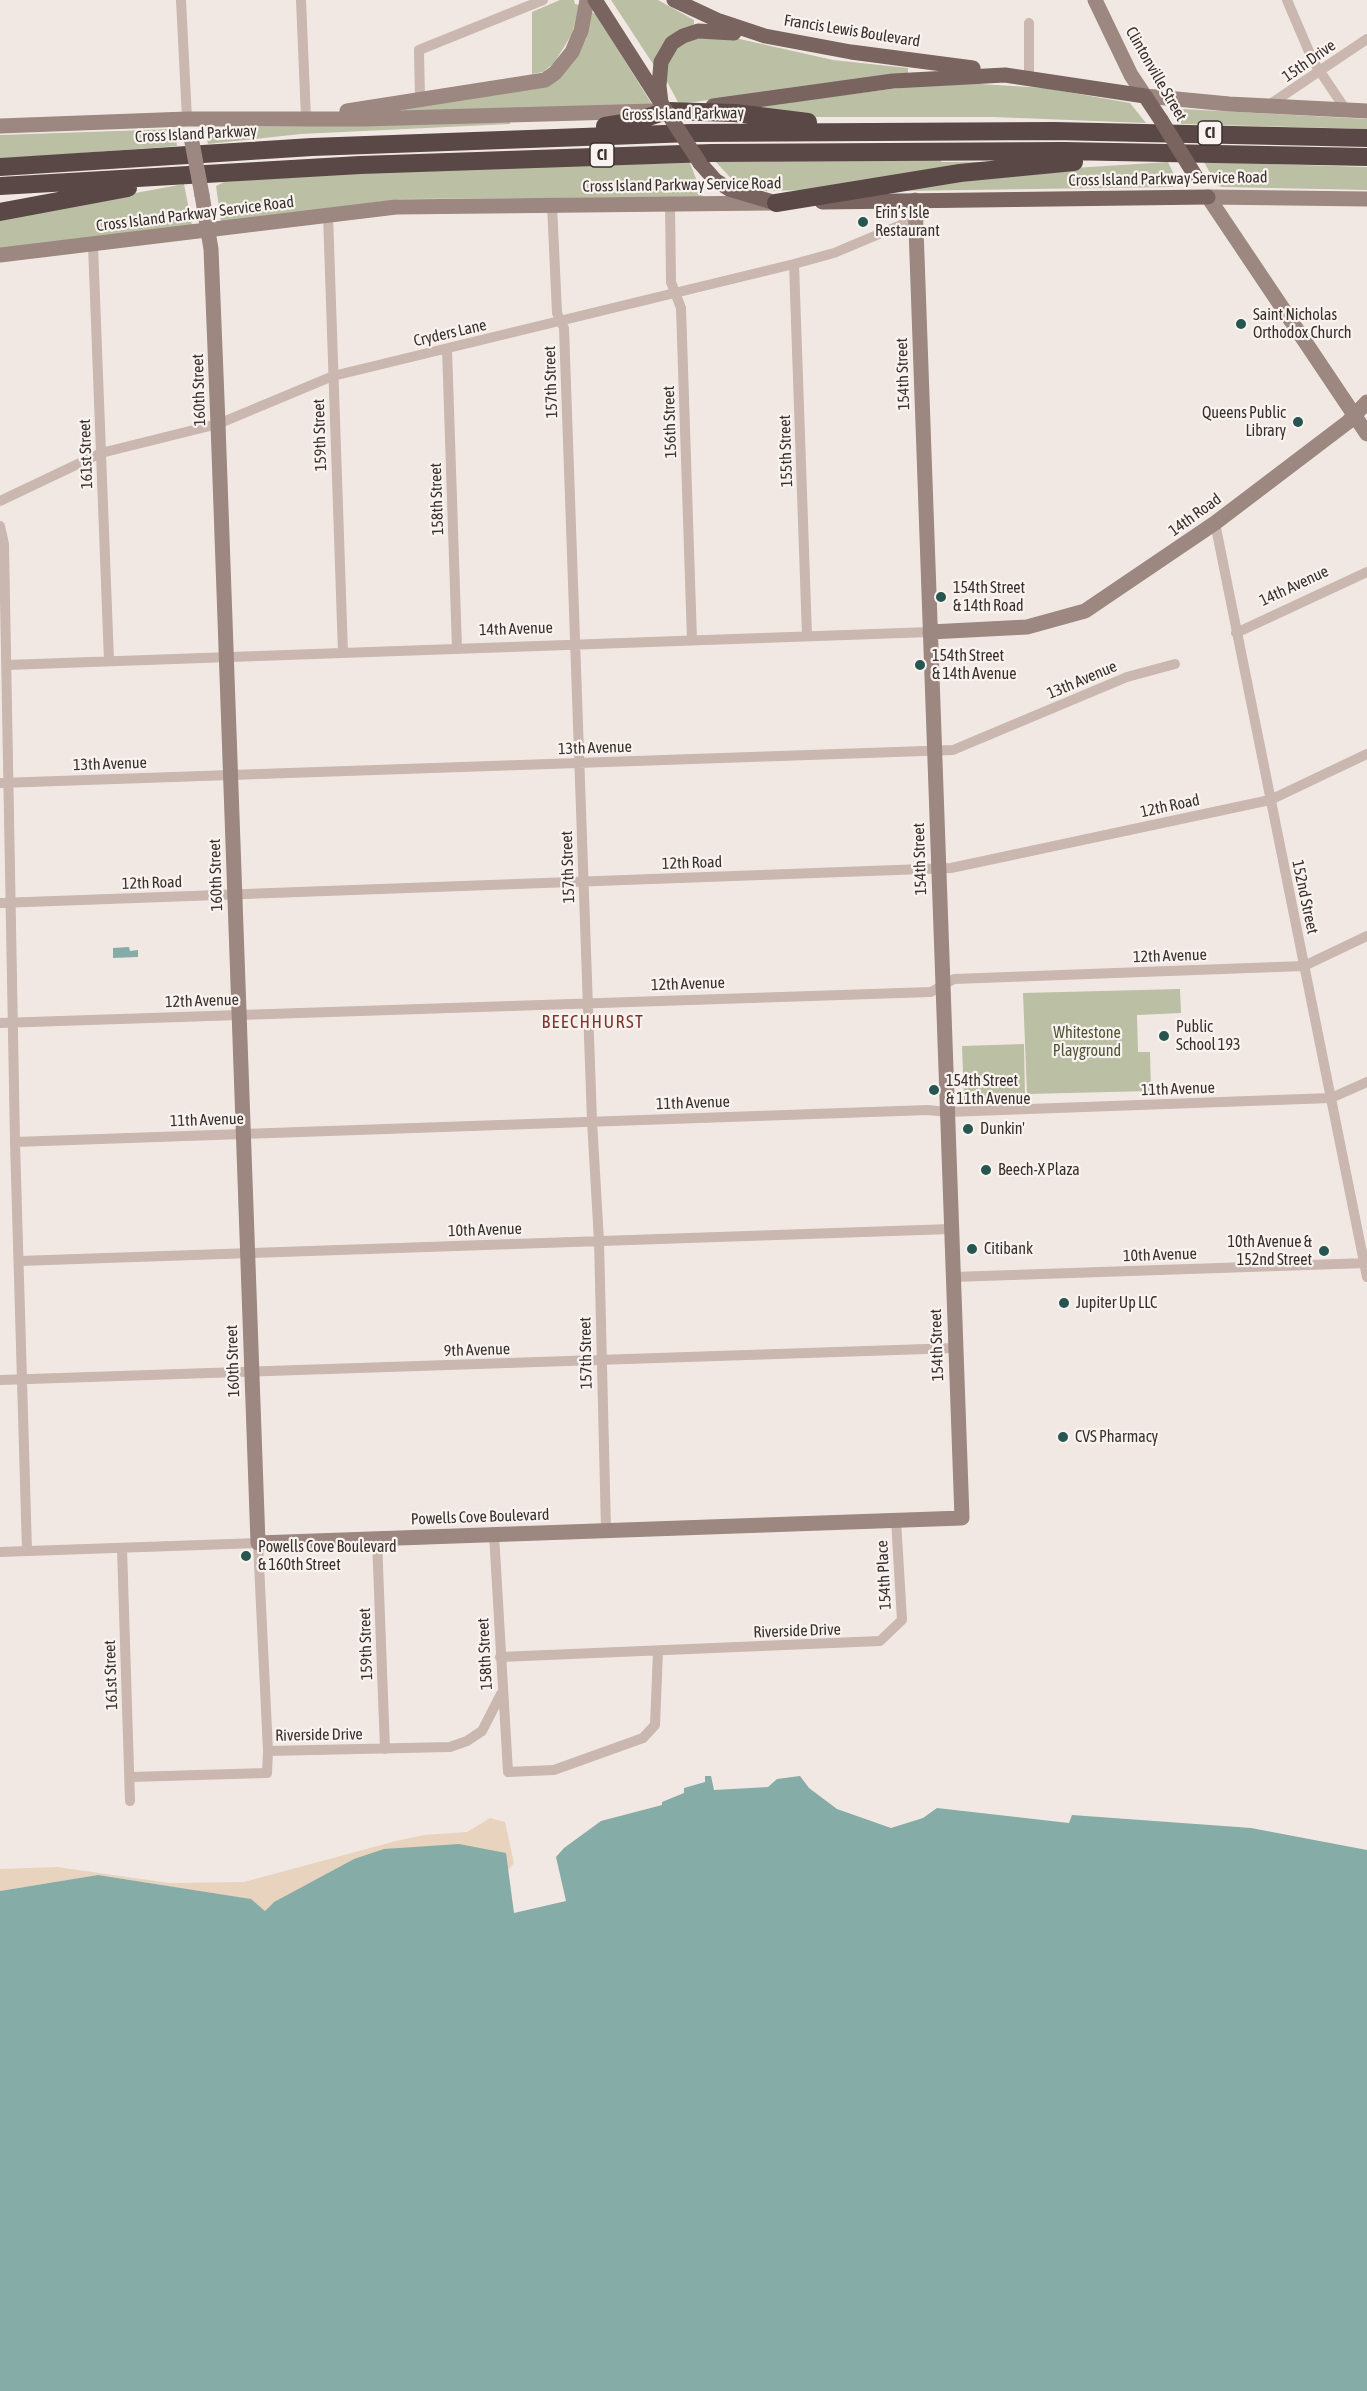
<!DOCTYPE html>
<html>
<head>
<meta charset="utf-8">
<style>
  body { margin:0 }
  canvas { display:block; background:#f2e8e3 }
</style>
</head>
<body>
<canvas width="1367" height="2391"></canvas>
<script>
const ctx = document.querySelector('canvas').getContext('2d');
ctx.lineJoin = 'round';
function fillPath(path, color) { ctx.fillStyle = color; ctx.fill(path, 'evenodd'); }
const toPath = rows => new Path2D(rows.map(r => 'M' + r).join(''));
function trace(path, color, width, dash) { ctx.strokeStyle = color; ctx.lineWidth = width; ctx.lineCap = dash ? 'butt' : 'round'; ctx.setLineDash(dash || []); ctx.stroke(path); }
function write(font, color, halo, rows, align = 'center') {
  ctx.font = font + ' "Asap Condensed",sans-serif'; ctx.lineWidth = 4.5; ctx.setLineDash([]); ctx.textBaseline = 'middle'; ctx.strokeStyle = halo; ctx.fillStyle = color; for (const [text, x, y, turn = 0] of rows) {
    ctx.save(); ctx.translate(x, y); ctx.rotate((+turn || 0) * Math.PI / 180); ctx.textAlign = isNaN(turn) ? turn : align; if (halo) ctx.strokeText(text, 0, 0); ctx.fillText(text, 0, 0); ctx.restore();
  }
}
const green = toPath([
  [560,0,574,0,575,4,579,5,572,34,554,63,543,72,532,74,532,12],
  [611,0,658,0,694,20,694,24,655,67],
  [592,13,595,13,653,106,405,111,386,109,535,89,571,65,586,39],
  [735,38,833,60,908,68,908,73,679,104,664,76,672,50,685,39],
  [948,82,1045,88,1130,103,1146,123,993,117,817,117,783,115,746,107],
  [1183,109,1367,119,1367,129,1181,124,1178,115],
  [510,122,510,124,301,134,208,144,205,131,208,128],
  [175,129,177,146,0,159,0,135],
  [939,159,942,162,1010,162,813,190,765,191,737,185,716,162],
  [1168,162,1177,181,1173,187,898,191,1011,172],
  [1204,162,1367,167,1367,190,1222,187,1217,185],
  [690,163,703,197,401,199,221,222,216,186,224,182,291,176,533,166],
  [184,184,192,225,0,248,0,218],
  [1180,989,1181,1013,1137,1015,1138,1052,1150,1052,1151,1091,1027,1094,1023,993],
  [1024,1044,1025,1098,964,1100,962,1046]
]);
const sand = toPath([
  [490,1818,505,1822,514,1863,506,1873,354,1859,274,1902,265,1911,250,1899,98,1875,0,1891,0,1869,57,1867,170,1883,244,1882,396,1841,424,1835,467,1832]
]);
const water = toPath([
  [129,947,130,951,138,950,138,957,113,958,113,948],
  [705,1776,711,1776,714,1790,768,1787,777,1779,800,1776,809,1788,837,1809,891,1828,923,1818,937,1808,1069,1823,1072,1815,1251,1828,1367,1850,1367,2391,0,2391,0,1891,98,1875,251,1899,265,1911,274,1902,354,1859,384,1849,459,1844,506,1853,514,1913,566,1901,556,1857,564,1848,601,1821,662,1805,662,1802,684,1793,684,1788,705,1782]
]);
const street = toPath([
  [181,0,187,119],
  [301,0,306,118],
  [1287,0,1313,61,1346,110],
  [1029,23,1029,76],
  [420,99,419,50,543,0],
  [1269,105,1367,39],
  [670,204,671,282,681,308,692,640],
  [552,205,557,313,564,328,592,1121,599,1241,606,1530],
  [328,215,343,653],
  [93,245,109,661],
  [794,264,807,636],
  [447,349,457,649],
  [0,501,101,453,218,424,333,376,794,264,834,253,915,219],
  [1215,523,1367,1277],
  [0,526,4,544,15,1142,27,1551],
  [1236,633,1367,572],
  [7,665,930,632],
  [0,783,953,750,1127,677,1175,664],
  [0,903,951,868,1270,800,1367,754],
  [0,1023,931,992,954,979,1304,966,1367,936],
  [15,1142,928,1110,947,1112,1331,1098,1367,1082],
  [19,1261,951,1229],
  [953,1277,1367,1263],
  [0,1380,956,1348],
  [494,1534,508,1772,554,1770,643,1738,655,1725,658,1651],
  [377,1539,385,1749],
  [122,1548,130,1801],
  [0,1552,258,1543,268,1751],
  [500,1657,880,1641,902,1620,896,1520],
  [130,1777,267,1773,268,1751,450,1747,467,1741,482,1731,501,1694]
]);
const secondary = toPath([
  [1095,0,1131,75,1145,96,1229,104,1367,111],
  [347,111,545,80,555,73,572,52,581,31,587,0],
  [0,126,187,119,363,119,654,111],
  [202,195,211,249,218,424,258,1543,962,1518,915,200],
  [1367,199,1208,197,1367,434],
  [0,255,396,207,770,203],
  [930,632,1027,627,1085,611,1215,523,1348,422,1367,402]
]);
const primary = toPath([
  [595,0,659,100],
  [674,0,717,20,765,36,851,52,973,68],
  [661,103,659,86,661,62,672,43,683,36,698,31,734,33],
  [713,106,893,81,1005,75,1145,96,1161,120],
  [700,163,715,180,729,189,776,203,786,202],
  [822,202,1208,197]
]);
const highway = toPath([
  [605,126,636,121,667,111,735,113,808,122],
  [0,167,312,147,691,133,1054,131,1367,138],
  [0,186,360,165,712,153,1064,151,1367,157],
  [776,203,960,173,1074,162],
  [0,212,128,188]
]);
const secondaryBridge = toPath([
  [191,137,202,195]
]);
const primaryBridge = toPath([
  [661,103,700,163],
  [1161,120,1196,177]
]);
const markers = [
  [863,222,6,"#275651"],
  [1241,324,6,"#275651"],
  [1298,422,6,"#275651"],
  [941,597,6,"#275651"],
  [920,665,6,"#275651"],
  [1164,1036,6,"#275651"],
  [934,1090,6,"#275651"],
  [968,1129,6,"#275651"],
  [986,1170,6,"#275651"],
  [972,1249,6,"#275651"],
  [1324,1251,6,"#275651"],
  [1064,1303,6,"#275651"],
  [1063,1437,6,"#275651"],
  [246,1556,6,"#275651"]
];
const shields = [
  [1210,133,24],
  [602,155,24]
];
const shieldNames = [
  ["CI",1210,133],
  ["CI",602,155]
];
const streetNames = [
  ["Francis Lewis Boulevard",852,31,9],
  ["15th Drive",1309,61,-35],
  ["Clintonville Street",1156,74,60],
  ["Cross Island Parkway",683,114,-1],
  ["Cross Island Parkway",196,134,-3],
  ["Cross Island Parkway Service Road",1168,179,-1],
  ["Cross Island Parkway Service Road",682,185,-1],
  ["Cross Island Parkway Service Road",195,214,-7],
  ["Cryders Lane",450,333,-13],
  ["154th Street",903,374,-92],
  ["157th Street",551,382,-92],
  ["160th Street",199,390,-92],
  ["156th Street",670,422,-92],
  ["159th Street",320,435,-92],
  ["155th Street",786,451,-92],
  ["161st Street",86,454,-92],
  ["158th Street",437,499,-92],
  ["14th Road",1195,515,-36],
  ["14th Avenue",1294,586,-25],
  ["14th Avenue",516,629,-2],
  ["13th Avenue",1082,680,-23],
  ["13th Avenue",595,748,-2],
  ["13th Avenue",110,764,-2],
  ["12th Road",1170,806,-12],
  ["154th Street",920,859,-92],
  ["12th Road",692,863,-2],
  ["157th Street",568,867,-92],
  ["160th Street",216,875,-92],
  ["12th Road",152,883,-2],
  ["152nd Street",1305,897,78],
  ["12th Avenue",1170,956,-2],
  ["12th Avenue",688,984,-2],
  ["12th Avenue",202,1001,-2],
  ["11th Avenue",1178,1089,-2],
  ["11th Avenue",693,1103,-2],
  ["11th Avenue",207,1120,-2],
  ["10th Avenue",485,1230,-2],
  ["10th Avenue",1160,1255,-2],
  ["154th Street",937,1345,-92],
  ["9th Avenue",477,1350,-2],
  ["157th Street",586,1353,-91],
  ["160th Street",233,1361,-92],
  ["Powells Cove Boulevard",480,1517,-2],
  ["154th Place",884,1575,-93],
  ["Riverside Drive",797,1631,-2],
  ["159th Street",366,1644,-92],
  ["158th Street",485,1654,-93],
  ["161st Street",111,1675,-92],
  ["Riverside Drive",319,1735,-1]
];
const poiNames = [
  ["Erin’s Isle",875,213],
  ["Restaurant",875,231],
  ["Saint Nicholas",1253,315],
  ["Orthodox Church",1253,333],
  ["Queens Public",1286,413,"right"],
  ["Library",1286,431,"right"],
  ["154th Street",953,588],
  ["& 14th Road",953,606],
  ["154th Street",932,656],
  ["& 14th Avenue",932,674],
  ["Public",1176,1027],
  ["School 193",1176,1045],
  ["154th Street",946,1081],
  ["& 11th Avenue",946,1099],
  ["Dunkin'",980,1129],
  ["Beech-X Plaza",998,1170],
  ["10th Avenue &",1312,1242,"right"],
  ["152nd Street",1312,1260,"right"],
  ["Citibank",984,1249],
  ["Jupiter Up LLC",1076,1303],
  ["CVS Pharmacy",1075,1437],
  ["Powells Cove Boulevard",258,1547],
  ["& 160th Street",258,1565]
];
const parkNames = [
  ["Whitestone",1087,1033],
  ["Playground",1087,1051]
];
const neighbourhoodNames = [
  ["BEECHHURST",593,1022]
];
fillPath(green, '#bbbfa4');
fillPath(sand, '#e8d3be');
fillPath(water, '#85aca7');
trace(street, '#c9b7b0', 10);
trace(secondary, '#9c8781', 15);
trace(primary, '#796460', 15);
trace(highway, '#594845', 18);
trace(secondaryBridge, '#9c8781', 15);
trace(primaryBridge, '#796460', 15);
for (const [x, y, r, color] of markers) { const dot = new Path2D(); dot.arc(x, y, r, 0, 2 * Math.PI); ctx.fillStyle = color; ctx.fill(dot); trace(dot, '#f9f3ef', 2); }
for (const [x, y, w] of shields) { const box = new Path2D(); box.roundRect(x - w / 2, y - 12, w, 24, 4.5); ctx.fillStyle = '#f9f3ef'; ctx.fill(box); trace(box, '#392f2d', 1.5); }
write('bold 15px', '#392f2d', null, shieldNames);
write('16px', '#392f2d', '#f9f3ef', streetNames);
write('16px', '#392f2d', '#f9f3ef', poiNames, 'left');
write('16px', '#4e5433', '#f9f3ef', parkNames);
ctx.letterSpacing = '1.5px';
write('18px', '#7f352f', '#f9f3ef', neighbourhoodNames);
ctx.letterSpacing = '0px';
</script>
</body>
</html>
